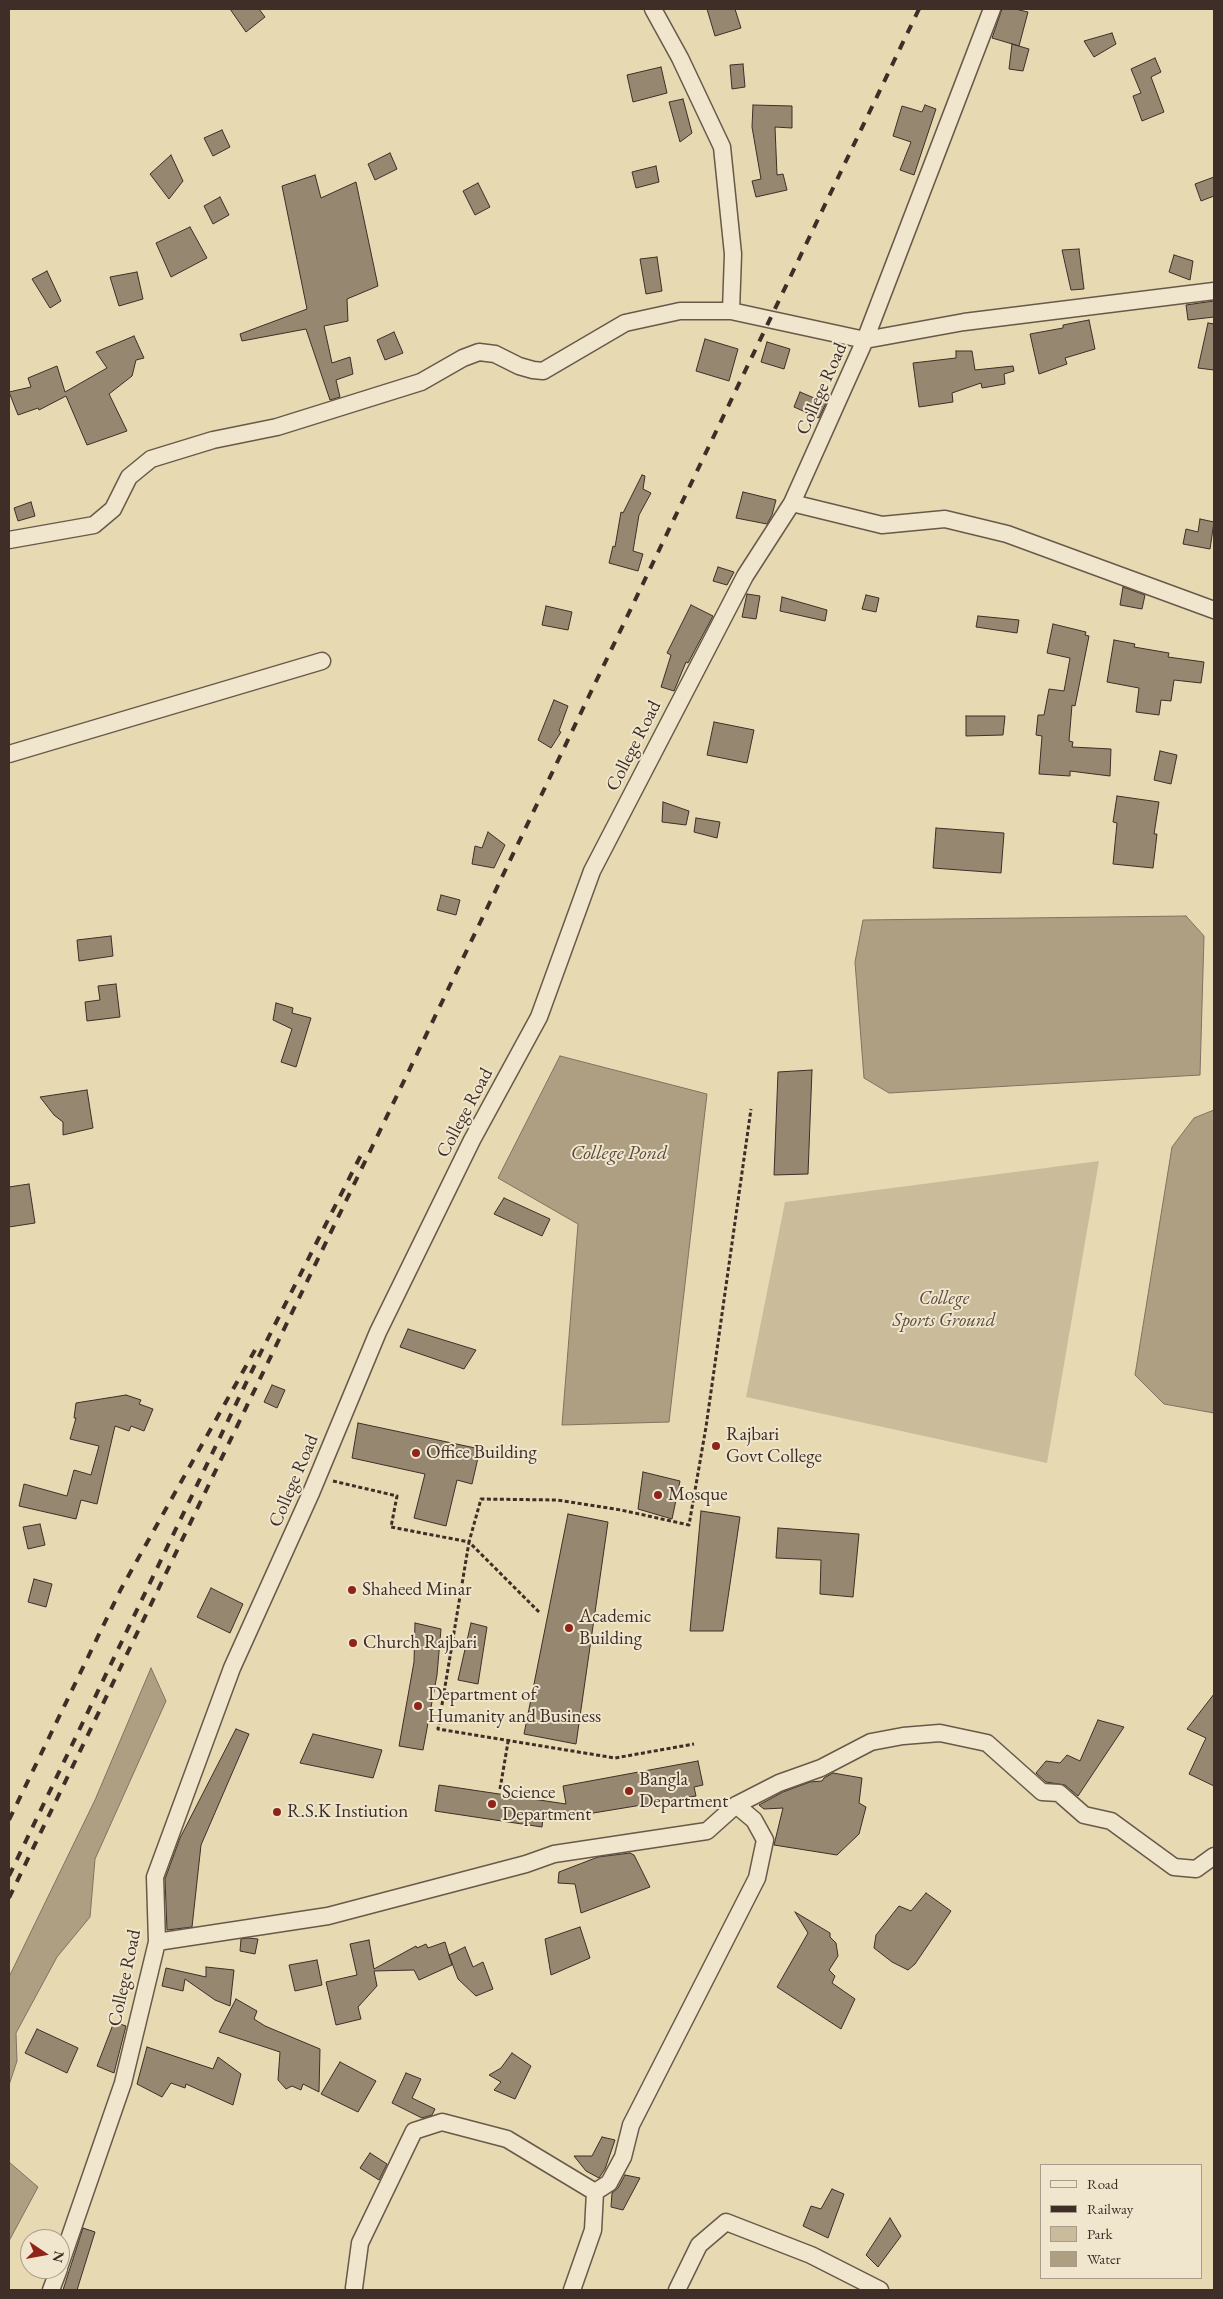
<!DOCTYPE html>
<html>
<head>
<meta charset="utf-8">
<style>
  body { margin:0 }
  #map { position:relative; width:1223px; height:2299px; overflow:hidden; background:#e7d9b2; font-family:"EB Garamond",serif }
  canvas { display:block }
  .frame { position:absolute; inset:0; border:10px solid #3f2e28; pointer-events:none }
  .legend { position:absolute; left:1040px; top:2164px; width:162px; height:115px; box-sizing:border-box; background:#efe6cd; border:1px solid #a99c8b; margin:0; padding:6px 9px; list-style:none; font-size:15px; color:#3f2e28 }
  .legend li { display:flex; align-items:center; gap:10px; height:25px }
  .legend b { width:25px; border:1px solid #a99c8b }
  .north { position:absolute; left:20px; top:2229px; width:50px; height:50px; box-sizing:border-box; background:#efe6cd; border:1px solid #a99c8b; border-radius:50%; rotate:102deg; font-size:14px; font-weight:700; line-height:20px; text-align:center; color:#3f2e28 }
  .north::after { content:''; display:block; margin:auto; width:18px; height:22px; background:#8f2418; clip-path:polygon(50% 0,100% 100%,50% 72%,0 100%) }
</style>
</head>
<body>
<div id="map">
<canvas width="1223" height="2299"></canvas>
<div class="frame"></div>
<ul class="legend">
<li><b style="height:6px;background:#efe6cd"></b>Road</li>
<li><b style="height:6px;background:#3f2e28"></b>Railway</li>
<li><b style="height:14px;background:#cabc9b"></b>Park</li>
<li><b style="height:14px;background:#ae9f83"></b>Water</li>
</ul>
<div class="north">N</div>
</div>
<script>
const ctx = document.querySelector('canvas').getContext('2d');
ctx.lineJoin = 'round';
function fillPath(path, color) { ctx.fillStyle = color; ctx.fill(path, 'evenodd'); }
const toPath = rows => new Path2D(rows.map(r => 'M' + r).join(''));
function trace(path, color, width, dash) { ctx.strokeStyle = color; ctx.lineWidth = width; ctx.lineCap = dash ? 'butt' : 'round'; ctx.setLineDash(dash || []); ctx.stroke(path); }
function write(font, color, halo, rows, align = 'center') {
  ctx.font = font + ' "EB Garamond",serif'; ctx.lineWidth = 4; ctx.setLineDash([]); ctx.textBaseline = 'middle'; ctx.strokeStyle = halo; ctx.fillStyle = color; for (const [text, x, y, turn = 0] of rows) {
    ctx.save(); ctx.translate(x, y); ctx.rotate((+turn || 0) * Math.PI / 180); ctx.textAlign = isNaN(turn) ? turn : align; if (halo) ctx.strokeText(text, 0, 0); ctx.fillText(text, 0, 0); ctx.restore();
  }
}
const green = toPath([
  [1099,1161,1047,1463,746,1397,785,1202]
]);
const water = toPath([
  [1186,916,1204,936,1200,1075,889,1093,864,1078,855,962,863,920,1186,916],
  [560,1056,707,1094,669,1422,562,1425,578,1224,498,1178,560,1056],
  [1214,1110,1214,1413,1164,1404,1135,1375,1172,1147,1194,1118,1214,1110],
  [151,1668,166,1701,95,1859,90,1917,57,1957,16,2033,17,2061,9,2085,9,1977,95,1800,151,1668],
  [9,2162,38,2187,9,2241,9,2162]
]);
const building = toPath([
  [230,9,259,9,265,17,246,32,230,9],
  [707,9,735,9,741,28,715,36,707,9],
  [1002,9,1015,9,1028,12,1019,46,992,38,1002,9],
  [1112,33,1116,44,1094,57,1084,41,1112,33],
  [1012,44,1029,49,1023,71,1009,69,1012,44],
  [1155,58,1161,72,1151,77,1164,112,1142,121,1133,96,1141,93,1131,69,1155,58],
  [743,64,745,87,732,89,730,65,743,64],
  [661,67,667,93,633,102,627,75,661,67],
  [683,99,692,133,680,142,669,102,683,99],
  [753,105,792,106,792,128,775,127,777,175,783,174,787,190,756,197,752,181,761,179,752,127,753,105],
  [925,105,936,109,914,175,900,170,911,142,893,136,902,106,922,112,925,105],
  [222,130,230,147,213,156,204,138,222,130],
  [390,153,397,169,375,180,368,164,390,153],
  [171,155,183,181,169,199,150,174,171,155],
  [656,166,659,182,636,188,632,172,656,166],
  [315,175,321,198,356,182,378,286,347,299,348,321,324,326,332,363,350,357,353,374,336,380,340,397,330,400,306,329,242,341,240,334,307,309,282,186,315,175],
  [1214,177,1214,196,1201,201,1195,184,1214,177],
  [478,183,490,207,475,215,463,191,478,183],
  [220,197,229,215,213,224,204,206,220,197],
  [190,227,207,258,171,277,156,243,190,227],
  [1079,249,1084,289,1071,290,1062,250,1079,249],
  [1174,255,1193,261,1190,280,1169,272,1174,255],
  [657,257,662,291,646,294,640,259,657,257],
  [47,271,61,301,50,308,32,279,47,271],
  [137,272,143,299,119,306,110,277,137,272],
  [1214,301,1214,317,1188,320,1186,305,1214,301],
  [1089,320,1095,349,1065,358,1067,364,1039,374,1030,334,1063,328,1063,325,1089,320],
  [1208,323,1214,324,1214,370,1198,368,1208,323],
  [394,332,403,353,385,360,377,340,394,332],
  [134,336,144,358,136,360,132,376,109,394,127,431,87,445,66,396,39,410,38,408,18,415,9,392,31,387,28,378,57,366,65,392,107,368,96,352,134,336],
  [705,339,738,349,729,381,696,371,705,339],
  [767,342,790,349,784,369,761,362,767,342],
  [956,351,972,351,975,370,1013,366,1014,371,1004,374,1005,384,982,388,981,383,952,393,953,402,919,407,913,363,956,358,956,351],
  [800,392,826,403,819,418,794,407,800,392],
  [642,475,645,476,643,489,651,493,639,515,633,551,643,554,638,571,609,563,613,546,615,547,621,512,623,513,642,475],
  [743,492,776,500,772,515,767,524,736,518,743,492],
  [31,502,35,516,18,521,14,508,31,502],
  [1200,519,1214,522,1210,549,1183,544,1186,529,1198,532,1200,519],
  [718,567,734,572,727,585,713,581,718,567],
  [1123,587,1145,595,1142,609,1120,605,1123,587],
  [747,594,760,596,756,619,742,617,747,594],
  [866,595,879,598,876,612,862,609,866,595],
  [782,597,827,610,825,621,780,611,782,597],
  [691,605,713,616,688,663,686,662,674,691,661,687,671,655,667,653,691,605],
  [546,606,572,612,568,630,542,625,546,606],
  [978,616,1019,620,1017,633,976,627,978,616],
  [1053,624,1086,632,1085,635,1089,636,1075,706,1072,705,1069,741,1073,742,1072,747,1111,749,1110,776,1070,771,1070,776,1039,774,1042,736,1036,735,1038,715,1044,715,1049,689,1064,691,1070,658,1047,653,1053,624],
  [1114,640,1135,644,1134,647,1169,653,1168,657,1204,662,1201,683,1174,680,1171,701,1161,700,1159,715,1136,712,1139,688,1107,682,1114,640],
  [554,700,568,706,559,731,561,732,551,748,538,740,554,700],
  [966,716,1005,716,1003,735,966,736,966,716],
  [714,722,754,730,747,763,707,755,714,722],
  [1160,751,1177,755,1171,784,1154,780,1160,751],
  [1117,796,1159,802,1154,834,1157,834,1153,868,1113,864,1117,823,1113,822,1117,796],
  [663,802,689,811,686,825,662,822,663,802],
  [696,818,720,822,717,838,694,832,696,818],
  [936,828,1004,833,1001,873,933,868,936,828],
  [488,832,505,845,494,868,472,864,475,846,482,848,488,832],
  [441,895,460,900,456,915,437,910,441,895],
  [111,936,113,956,79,961,77,940,111,936],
  [116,984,120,1017,87,1021,85,1002,100,1000,98,986,116,984],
  [276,1003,293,1008,292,1013,311,1018,296,1067,281,1062,292,1029,273,1020,276,1003],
  [812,1070,808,1174,774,1175,778,1072,812,1070],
  [87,1090,93,1128,63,1135,63,1122,54,1115,40,1097,87,1090],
  [29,1184,35,1223,9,1227,9,1187,29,1184],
  [504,1198,550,1219,542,1236,494,1214,504,1198],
  [408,1329,476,1350,464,1369,400,1347,408,1329],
  [272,1385,285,1390,277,1408,264,1402,272,1385],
  [126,1395,141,1400,139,1404,153,1409,144,1431,131,1426,129,1431,115,1426,97,1504,81,1500,76,1519,19,1506,24,1484,67,1496,74,1470,91,1475,99,1446,70,1439,76,1418,74,1418,76,1403,126,1395],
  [358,1423,480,1449,472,1484,457,1480,446,1526,414,1518,425,1474,352,1458,358,1423],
  [643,1472,680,1481,672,1519,638,1509,643,1472],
  [701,1511,740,1517,723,1631,690,1631,701,1511],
  [568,1514,608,1522,576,1744,524,1734,568,1514],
  [40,1524,45,1545,28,1549,23,1527,40,1524],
  [778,1528,859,1534,853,1597,820,1594,821,1560,776,1558,778,1528],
  [34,1579,52,1584,46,1607,28,1602,34,1579],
  [211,1588,243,1604,230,1633,197,1617,211,1588],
  [415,1623,441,1629,437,1675,423,1750,399,1746,414,1662,415,1623],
  [471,1623,487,1627,478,1684,458,1680,471,1623],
  [1214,1694,1214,1786,1189,1774,1206,1738,1187,1729,1214,1694],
  [1098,1720,1124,1727,1078,1796,1065,1785,1046,1782,1036,1773,1046,1761,1060,1763,1067,1755,1080,1761,1098,1720],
  [236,1729,249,1734,201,1845,192,1927,167,1930,165,1879,180,1838,236,1729],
  [313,1734,382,1750,373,1778,300,1763,313,1734],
  [698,1761,703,1785,694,1787,696,1796,551,1820,543,1818,542,1827,435,1811,439,1785,566,1804,563,1786,698,1761],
  [833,1773,862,1778,859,1803,866,1807,859,1834,837,1855,774,1845,783,1808,764,1809,759,1805,783,1792,810,1782,822,1781,824,1778,833,1773],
  [630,1853,634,1855,650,1887,581,1913,575,1884,558,1883,559,1872,598,1857,630,1853],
  [926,1893,951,1911,915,1964,908,1970,892,1962,874,1948,876,1935,899,1906,911,1911,926,1893],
  [795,1912,830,1933,830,1937,836,1943,838,1956,829,1970,835,1976,832,1983,855,1999,841,2029,777,1987,808,1933,795,1912],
  [580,1927,590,1958,551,1975,545,1939,580,1927],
  [248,1938,258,1939,255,1954,240,1951,241,1939,248,1938],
  [369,1940,374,1969,416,1946,417,1948,426,1944,428,1948,445,1942,452,1965,419,1980,414,1970,374,1971,377,1986,358,2007,361,2019,336,2025,326,1982,357,1975,350,1944,369,1940],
  [465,1947,473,1967,483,1962,493,1989,476,1996,458,1979,449,1955,465,1947],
  [317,1960,322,1985,295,1991,289,1965,317,1960],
  [206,1967,234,1970,230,2006,215,2000,185,1979,183,1991,162,1986,166,1968,206,1977,206,1967],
  [236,1999,257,2011,254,2019,265,2026,320,2049,319,2092,303,2084,301,2090,292,2086,286,2089,278,2080,280,2052,219,2032,236,1999],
  [114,2022,126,2026,114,2073,97,2066,114,2022],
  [37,2029,78,2048,67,2073,25,2053,37,2029],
  [147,2047,213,2069,218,2057,241,2074,233,2105,186,2084,185,2088,171,2083,162,2097,137,2084,147,2047],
  [512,2053,531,2066,515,2099,494,2090,501,2082,489,2075,501,2068,512,2053],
  [340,2062,376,2081,358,2112,321,2094,340,2062],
  [406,2073,421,2079,412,2098,435,2109,432,2115,422,2118,392,2103,406,2073],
  [602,2137,615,2140,605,2169,599,2178,586,2171,574,2156,592,2156,602,2137],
  [370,2153,387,2164,379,2180,360,2168,370,2153],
  [625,2175,640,2178,623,2210,611,2207,612,2193,618,2188,625,2175],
  [832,2189,844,2194,828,2238,803,2226,811,2206,821,2209,832,2189],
  [890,2218,901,2236,878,2267,866,2255,890,2218],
  [83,2228,95,2232,77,2290,63,2290,83,2228]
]);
const path = toPath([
  [333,1481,397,1496,391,1527,469,1542,438,1729,615,1758,694,1744],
  [539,1612,469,1542,481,1499,557,1500,621,1510,689,1525,706,1427,751,1109],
  [500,1789,508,1742]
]);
const minor = toPath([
  [653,9,680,58,722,147,733,254,731,311],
  [792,503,882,525,945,519,1007,534,1214,610],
  [9,540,94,525,113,509,129,477,151,459,213,440,277,427,421,382,463,358,479,352,495,354,519,366,533,370,543,371,625,323,680,311,731,311,865,340,964,322,1214,291],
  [9,754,322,661],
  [157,1942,328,1916,526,1864,554,1854,707,1831,736,1805,779,1783,821,1768,871,1742,903,1736,940,1733,987,1743,1042,1792,1059,1793,1084,1815,1111,1821,1174,1867,1196,1869,1214,1856],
  [60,2265,123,2083,157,1942,155,1877,232,1668,311,1493,378,1332,472,1140,539,1017,592,871,745,576,792,503,865,340,992,9],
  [354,2288,360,2243,414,2131,442,2122,507,2139,595,2192,609,2183,623,2157,631,2125,757,1878,765,1840,754,1820,736,1805],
  [51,2290,59,2269],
  [572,2290,593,2230,595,2192],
  [677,2290,699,2245,726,2222,811,2255,880,2290]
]);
const rail = toPath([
  [9,1820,121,1589,255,1350],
  [9,1876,261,1352,361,1155],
  [9,1898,417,1054,919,9]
]);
const markers = [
  [716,1446,5,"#8f2418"],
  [416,1453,5,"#8f2418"],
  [658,1495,5,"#8f2418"],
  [352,1590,5,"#8f2418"],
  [569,1628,5,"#8f2418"],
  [353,1643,5,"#8f2418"],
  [418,1706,5,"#8f2418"],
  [629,1791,5,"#8f2418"],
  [492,1804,5,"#8f2418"],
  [277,1812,5,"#8f2418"]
];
const streetNames = [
  ["College Road",822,389,-66],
  ["College Road",634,746,-63],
  ["College Road",465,1113,-62],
  ["College Road",294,1481,-67],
  ["College Road",125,1978,-78]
];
const parkNames = [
  ["College",944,1299],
  ["Sports Ground",944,1321]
];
const poiNames = [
  ["Rajbari",726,1435],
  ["Govt College",726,1457],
  ["Office Building",426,1453],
  ["Mosque",668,1495],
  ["Shaheed Minar",362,1590],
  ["Academic",579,1617],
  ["Building",579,1639],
  ["Church Rajbari",363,1643],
  ["Department of",428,1695],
  ["Humanity and Business",428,1717],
  ["Bangla",639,1780],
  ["Department",639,1802],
  ["Science",502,1793],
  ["Department",502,1815],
  ["R.S.K Instiution",287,1812]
];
const waterNames = [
  ["College Pond",619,1154]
];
fillPath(green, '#cabc9b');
fillPath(water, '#ae9f83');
trace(water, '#82725f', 1);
fillPath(building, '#968770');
trace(building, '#3f2e28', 1);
trace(minor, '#69594a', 19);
trace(path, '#3f2e28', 3, [4, 2.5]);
trace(minor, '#efe6cd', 16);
trace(rail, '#3f2e28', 4, [9, 9]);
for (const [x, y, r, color] of markers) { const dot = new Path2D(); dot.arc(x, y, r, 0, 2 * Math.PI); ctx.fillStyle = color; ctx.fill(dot); trace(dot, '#efe6cd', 2); }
write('19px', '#3f2e28', '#efe6cd', streetNames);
write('italic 19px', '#5b4a3f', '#efe6cd', parkNames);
write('19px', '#3f2e28', '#efe6cd', poiNames, 'left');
write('italic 20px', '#5b4a3f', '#efe6cd', waterNames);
</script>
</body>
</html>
